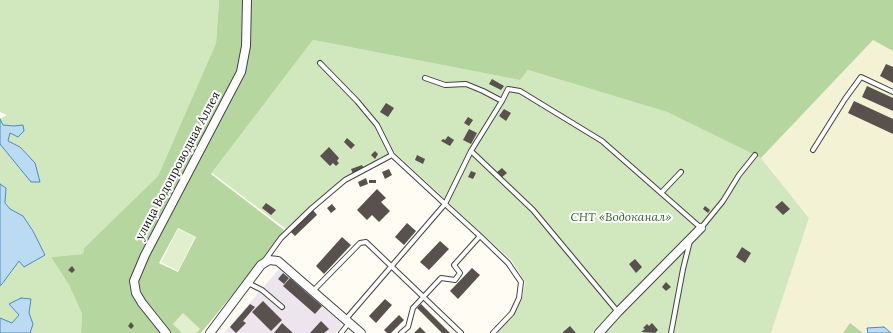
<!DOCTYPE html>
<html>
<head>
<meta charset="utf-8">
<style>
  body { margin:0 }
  canvas { display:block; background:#fefcf3 }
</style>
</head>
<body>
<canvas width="893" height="333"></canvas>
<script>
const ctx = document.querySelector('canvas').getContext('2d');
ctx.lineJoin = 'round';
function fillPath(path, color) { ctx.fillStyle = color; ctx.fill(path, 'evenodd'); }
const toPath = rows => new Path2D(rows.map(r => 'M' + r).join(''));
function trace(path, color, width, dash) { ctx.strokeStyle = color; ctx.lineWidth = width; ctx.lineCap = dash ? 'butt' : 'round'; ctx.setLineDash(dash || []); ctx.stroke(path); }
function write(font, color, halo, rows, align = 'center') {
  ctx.font = font + ' Lora,serif'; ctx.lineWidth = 4; ctx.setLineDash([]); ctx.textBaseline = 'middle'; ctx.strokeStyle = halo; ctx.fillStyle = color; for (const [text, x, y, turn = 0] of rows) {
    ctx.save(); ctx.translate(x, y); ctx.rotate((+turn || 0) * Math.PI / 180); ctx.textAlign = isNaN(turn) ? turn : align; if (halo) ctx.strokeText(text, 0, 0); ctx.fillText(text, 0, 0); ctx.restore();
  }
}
const industrial = toPath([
  [279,269,340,322,341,327,336,333,224,333]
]);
const farmland = toPath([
  [893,19,893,333,771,333,809,218,761,158]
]);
const green = toPath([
  [0,0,219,0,216,43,158,176,84,248,83,254,51,257,69,285,82,314,81,333,30,333,33,324,29,313,31,300,10,304,19,315,12,323,0,318,0,286,2,284,19,261,45,255,33,231,23,216,10,209,5,203,6,188,0,184,0,144,31,182,20,147,8,141,10,133,14,126,3,125,0,119,7,115,0,112],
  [313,40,520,80,528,70,667,112,761,158,809,218,771,333,497,333,514,315,522,300,525,282,512,261,394,152,343,178,311,205,286,229,212,173]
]);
const forest = toPath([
  [219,0,893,0,893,51,873,40,761,158,667,112,528,70,520,80,313,40,211,174,284,230,265,255,201,333,81,333,82,314,69,285,51,257,83,254,84,248,158,176,216,43],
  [178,228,196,237,178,272,159,263],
  [850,323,863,333,843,333]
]);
const pitch = toPath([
  [178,229,195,237,178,271,161,262],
  [183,313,200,329,196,333,182,333,173,324]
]);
const water = toPath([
  [0,119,3,125,14,126,23,125,24,131,18,137,10,133,8,141,20,147,35,163,40,182,31,182,0,144,0,119],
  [0,184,6,188,5,203,10,209,23,216,33,231,45,255,24,267,19,261,2,284,0,286,0,184],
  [21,298,31,299,29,313,33,324,30,333,0,333,0,318,12,323,19,315,9,304,21,298],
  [884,327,891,333,868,333,867,328,884,327]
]);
const building = toPath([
  [886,64,893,67,893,83,880,76],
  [492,79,504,86,501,90,489,84],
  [867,86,893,98,893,111,862,97],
  [854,101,893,119,893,134,848,113],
  [386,103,394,108,388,117,380,112],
  [504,109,511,113,506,121,499,116],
  [468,117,473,120,469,126,464,123],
  [469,129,477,133,471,144,463,140],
  [448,136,454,140,450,146,441,141,443,139,445,140],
  [347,138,355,145,351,149,344,142],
  [329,147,339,158,337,161,339,163,336,166,333,163,330,166,320,156],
  [375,151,378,154,375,159,371,155],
  [417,155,425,159,423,164,415,160],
  [362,165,364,169,353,174,351,169],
  [502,168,507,173,501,178,496,173],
  [389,169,392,175,385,179,382,172],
  [471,171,476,173,473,179,468,177],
  [366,178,368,184,360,187,358,182],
  [369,180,376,180,376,183,369,183],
  [377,189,386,198,381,202,390,211,379,222,372,215,367,220,357,210],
  [782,201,790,209,783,215,775,207],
  [266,203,276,210,271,215,262,208],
  [332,204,336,209,331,213,327,208],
  [705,206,710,210,708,213,703,209],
  [313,210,317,215,295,236,290,231],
  [407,223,416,231,404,245,395,237],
  [342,237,351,245,324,274,316,266],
  [440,241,449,249,429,270,420,262],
  [742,247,751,253,745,263,736,257],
  [635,259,642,267,636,273,629,264],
  [72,266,75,270,72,273,68,270],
  [472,268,480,275,458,299,450,291],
  [283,273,289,278,284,284,278,279],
  [290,278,322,306,315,314,283,286],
  [666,282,671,287,666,291,662,287],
  [385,299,392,305,376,323,369,316],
  [263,301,282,320,271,331,252,312],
  [250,304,255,307,243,321,246,323,236,333,230,327],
  [421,304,450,333,442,333,417,308],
  [399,315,404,320,391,333,387,333,384,330],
  [321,321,329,329,324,333,310,333],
  [131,322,134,326,131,329,128,326],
  [282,323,293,333,274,333],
  [652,323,658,330,655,333,641,332,645,329,643,328,647,324,649,326],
  [570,326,576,333,563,333,563,332],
  [420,327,426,333,414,333]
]);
const service = toPath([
  [320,63,357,101,377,125,392,155],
  [425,78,445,85,466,84,483,91,502,101],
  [813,150,845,99,861,77,893,92],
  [471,151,533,210,618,312],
  [661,193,681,172],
  [480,236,508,263,521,282,519,298,512,313,493,333],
  [265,260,281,238,312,208,345,180,392,155,445,204,471,151,502,101,508,89,520,91,602,141,701,228,723,201,739,175,755,155],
  [248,283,262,290,282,307],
  [313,291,360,243,366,242,461,333],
  [346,319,445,204,480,236,454,265,460,273,455,280,441,278,413,308,408,327,401,333],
  [341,333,349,323],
  [671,333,683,269,690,241]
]);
const minor = toPath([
  [166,333,142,303,136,293,134,281,145,255,241,72,246,46,247,0],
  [210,333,261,265,269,260,278,261,361,333],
  [599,333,618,312,701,228]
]);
const streetNames = [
  ["улица Водопроводная Аллея",178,166,-62]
];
const parkNames = [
  ["СНТ «Водоканал»",621,218]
];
fillPath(industrial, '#ede5ed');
fillPath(farmland, '#f3f2d4');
fillPath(green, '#d1e7be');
fillPath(forest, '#b5d79f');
fillPath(pitch, '#e2efcf');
fillPath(water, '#bbdbf2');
trace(water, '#478cc4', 1);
fillPath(building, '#58514d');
trace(service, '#434343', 6);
trace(minor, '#434343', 10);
trace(service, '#fff', 4);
trace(minor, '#fff', 8);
write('12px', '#101010', '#fff', streetNames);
write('italic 12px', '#2e6424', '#fff', parkNames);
</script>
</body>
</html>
